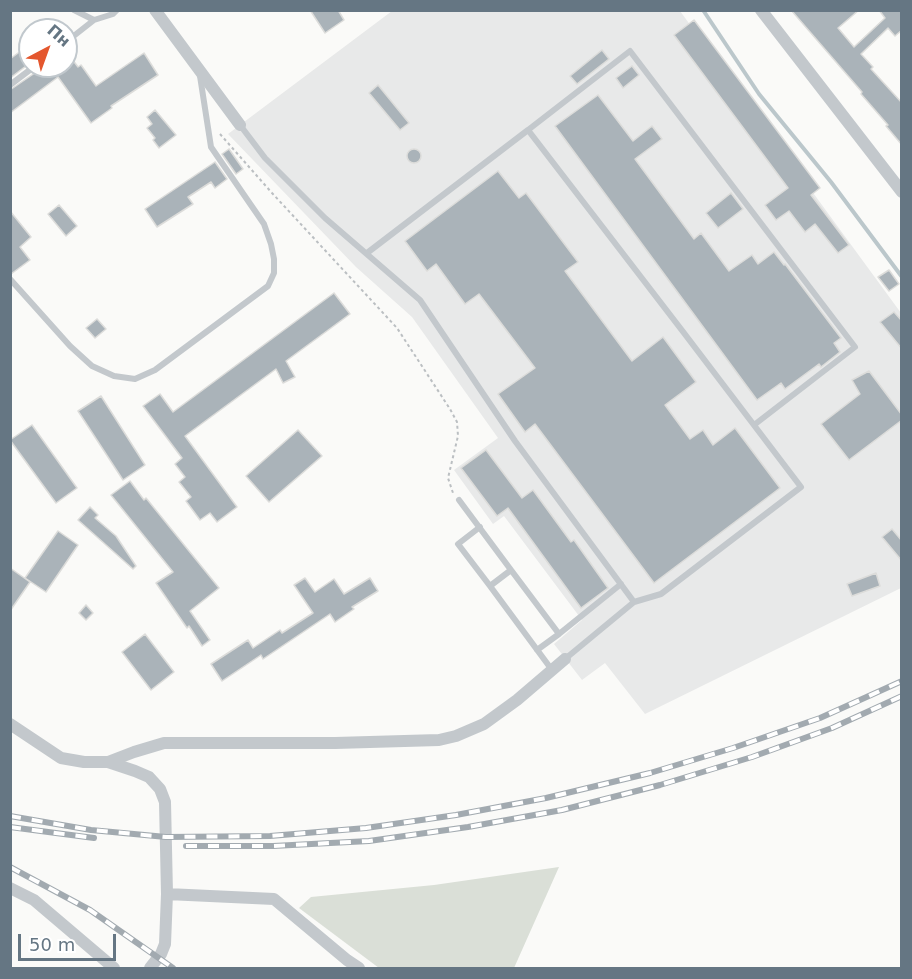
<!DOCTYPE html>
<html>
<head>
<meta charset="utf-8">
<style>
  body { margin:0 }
  #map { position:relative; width:912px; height:979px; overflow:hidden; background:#fafaf8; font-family:"DejaVu Sans",sans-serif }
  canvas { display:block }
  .frame { position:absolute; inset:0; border:12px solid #657683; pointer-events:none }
  .north { position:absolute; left:18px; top:18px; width:60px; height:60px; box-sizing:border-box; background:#fff; border:2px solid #c1c8cd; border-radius:50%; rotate:41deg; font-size:16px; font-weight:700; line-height:24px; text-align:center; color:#657683 }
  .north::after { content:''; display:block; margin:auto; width:21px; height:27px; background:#e4572e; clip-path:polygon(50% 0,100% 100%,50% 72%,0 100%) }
  .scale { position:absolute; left:18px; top:934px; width:98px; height:27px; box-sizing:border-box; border:3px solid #657683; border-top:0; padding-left:8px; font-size:18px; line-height:21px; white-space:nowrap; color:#657683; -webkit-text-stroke:4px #fff; paint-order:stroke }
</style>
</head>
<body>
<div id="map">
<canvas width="912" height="979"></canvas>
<div class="frame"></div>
<div class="north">Пн</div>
<div class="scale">50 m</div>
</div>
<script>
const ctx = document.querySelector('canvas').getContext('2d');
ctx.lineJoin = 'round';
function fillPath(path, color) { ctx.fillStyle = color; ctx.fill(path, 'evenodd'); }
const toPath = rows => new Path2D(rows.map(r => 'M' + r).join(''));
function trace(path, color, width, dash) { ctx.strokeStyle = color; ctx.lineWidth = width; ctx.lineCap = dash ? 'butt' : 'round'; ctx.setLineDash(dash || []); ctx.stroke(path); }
const built = toPath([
  [392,11,680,11,901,313,901,588,645,714,605,663,582,680,554,644,582,620,504,516,493,524,454,470,498,438,412,317,356,267,228,134]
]);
const green = toPath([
  [559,867,514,968,379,968,299,908,311,897,434,885]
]);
const stream = toPath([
  [703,10,759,94,831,182,902,277]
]);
const building = toPath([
  [310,10,338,10,344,20,325,33,310,10],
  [791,10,859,10,838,28,854,47,885,18,879,10,902,10,902,30,895,36,888,28,861,54,873,67,871,69,902,103,902,145,886,126,888,125,861,94,862,92,791,10],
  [694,20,820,188,811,195,849,245,838,253,815,224,805,232,789,211,776,220,765,205,788,188,674,35,694,20],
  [30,44,30,63,10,78,10,59,30,44],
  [602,50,609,59,577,84,570,76,602,50],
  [66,51,78,67,81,65,96,86,144,53,158,75,111,106,112,108,91,123,58,77,10,113,10,90,45,66,66,66,66,51],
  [632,66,639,75,623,88,616,78,632,66],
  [378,85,409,123,400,130,369,93,378,85],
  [598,95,633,141,652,126,662,139,635,159,694,239,701,233,729,271,752,255,758,264,774,252,784,265,785,264,841,338,834,343,840,352,821,367,819,364,785,389,781,383,757,400,555,126,598,95],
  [155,110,176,135,159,148,153,140,155,138,147,128,152,124,147,117,155,110],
  [229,149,243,169,236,174,222,154,229,149],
  '407 156a7 7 0 1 1 14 0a7 7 0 1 1-14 0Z',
  [215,162,227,179,215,188,211,182,188,197,193,204,157,227,145,209,215,162],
  [498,171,519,198,526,193,578,262,565,271,632,361,663,337,696,382,665,405,690,439,703,430,713,445,735,428,780,488,654,583,535,424,525,432,498,394,535,368,479,294,465,304,436,264,427,271,405,241,498,171],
  [731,193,743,209,718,228,706,213,731,193],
  [59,205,77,226,66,236,48,214,59,205],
  [10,211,31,237,20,247,30,260,11,274,10,211],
  [889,270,899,284,889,291,878,277,889,270],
  [334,293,350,314,286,361,295,377,283,383,276,369,185,436,237,507,217,522,210,513,200,520,186,501,191,497,179,482,185,477,175,464,182,458,143,406,160,394,173,412,334,293],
  [894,312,902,321,902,349,880,322,894,312],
  [97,319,106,329,95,338,86,328,97,319],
  [869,371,902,415,902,420,849,460,821,424,860,394,852,380,869,371],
  [101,396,145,465,123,480,78,411,101,396],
  [32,425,77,488,56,503,10,440,32,425],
  [298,430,322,456,269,502,246,476,298,430],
  [486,450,522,498,533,490,571,542,574,540,608,588,581,608,508,508,497,516,461,468,486,450],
  [130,481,144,500,146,498,219,588,190,611,210,640,202,646,189,626,187,628,156,583,173,572,111,495,130,481],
  [90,507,98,515,95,518,116,536,136,566,133,569,78,520,90,507],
  [892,529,902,541,902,561,882,537,892,529],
  [58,531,78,545,46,592,25,578,58,531],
  [10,568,30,582,10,611,10,568],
  [876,573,880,586,852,596,847,584,876,573],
  [305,578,315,592,334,579,344,594,370,578,378,591,352,607,354,609,335,622,330,614,263,659,261,655,222,681,211,664,248,640,253,648,280,630,282,633,313,613,294,585,305,578],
  [86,605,93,613,86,620,79,613,86,605],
  [145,634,174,672,151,690,122,652,145,634]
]);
const path = toPath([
  [220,134,272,193,397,328,450,409,457,422,458,436,448,478,453,493]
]);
const lane = toPath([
  [74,10,94,20,113,14,117,10],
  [66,42,94,20],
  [10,85,35,66],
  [240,125,265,158,325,218,420,300,515,441,634,602,565,659],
  [528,130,630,51,855,347,754,425],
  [367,253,528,130,684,333,801,487,661,594,634,602],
  [10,279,70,346,92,366,114,376,135,379,155,370,268,286,274,273,274,259,271,244,264,224,211,147,200,76],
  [459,500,511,570,490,586,458,544,480,527],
  [511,570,559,634,537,650],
  [490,586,552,670],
  [559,634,621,584]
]);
const street = toPath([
  [155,10,240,125],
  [761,10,902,192],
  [10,724,61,758,84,762,108,762,134,752,164,743,335,743,439,740,456,736,484,724,517,700,565,659],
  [108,762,135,771,149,777,160,789,165,802,167,894,165,944,161,954,150,968],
  [10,888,34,900,114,968],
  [167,894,274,899,347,960,359,968]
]);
const rail = toPath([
  [10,816,91,830,166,837,270,836,366,828,456,815,546,798,650,773,733,748,820,718,902,681],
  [10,827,94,838],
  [186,846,273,846,369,841,468,827,562,810,660,785,752,757,832,728,902,696],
  [10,867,90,910,173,968]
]);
fillPath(built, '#e8e9e9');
fillPath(green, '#dadfd7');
trace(stream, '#bbc7cb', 4);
fillPath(building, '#aab3b9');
trace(building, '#dcdcda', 1.5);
trace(path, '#bbbfc2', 2, [3, 3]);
trace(lane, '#c3c8cc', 6);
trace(street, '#c3c8cc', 12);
trace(rail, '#a2aab0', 6);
trace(rail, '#fff', 4, [11]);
</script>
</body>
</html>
